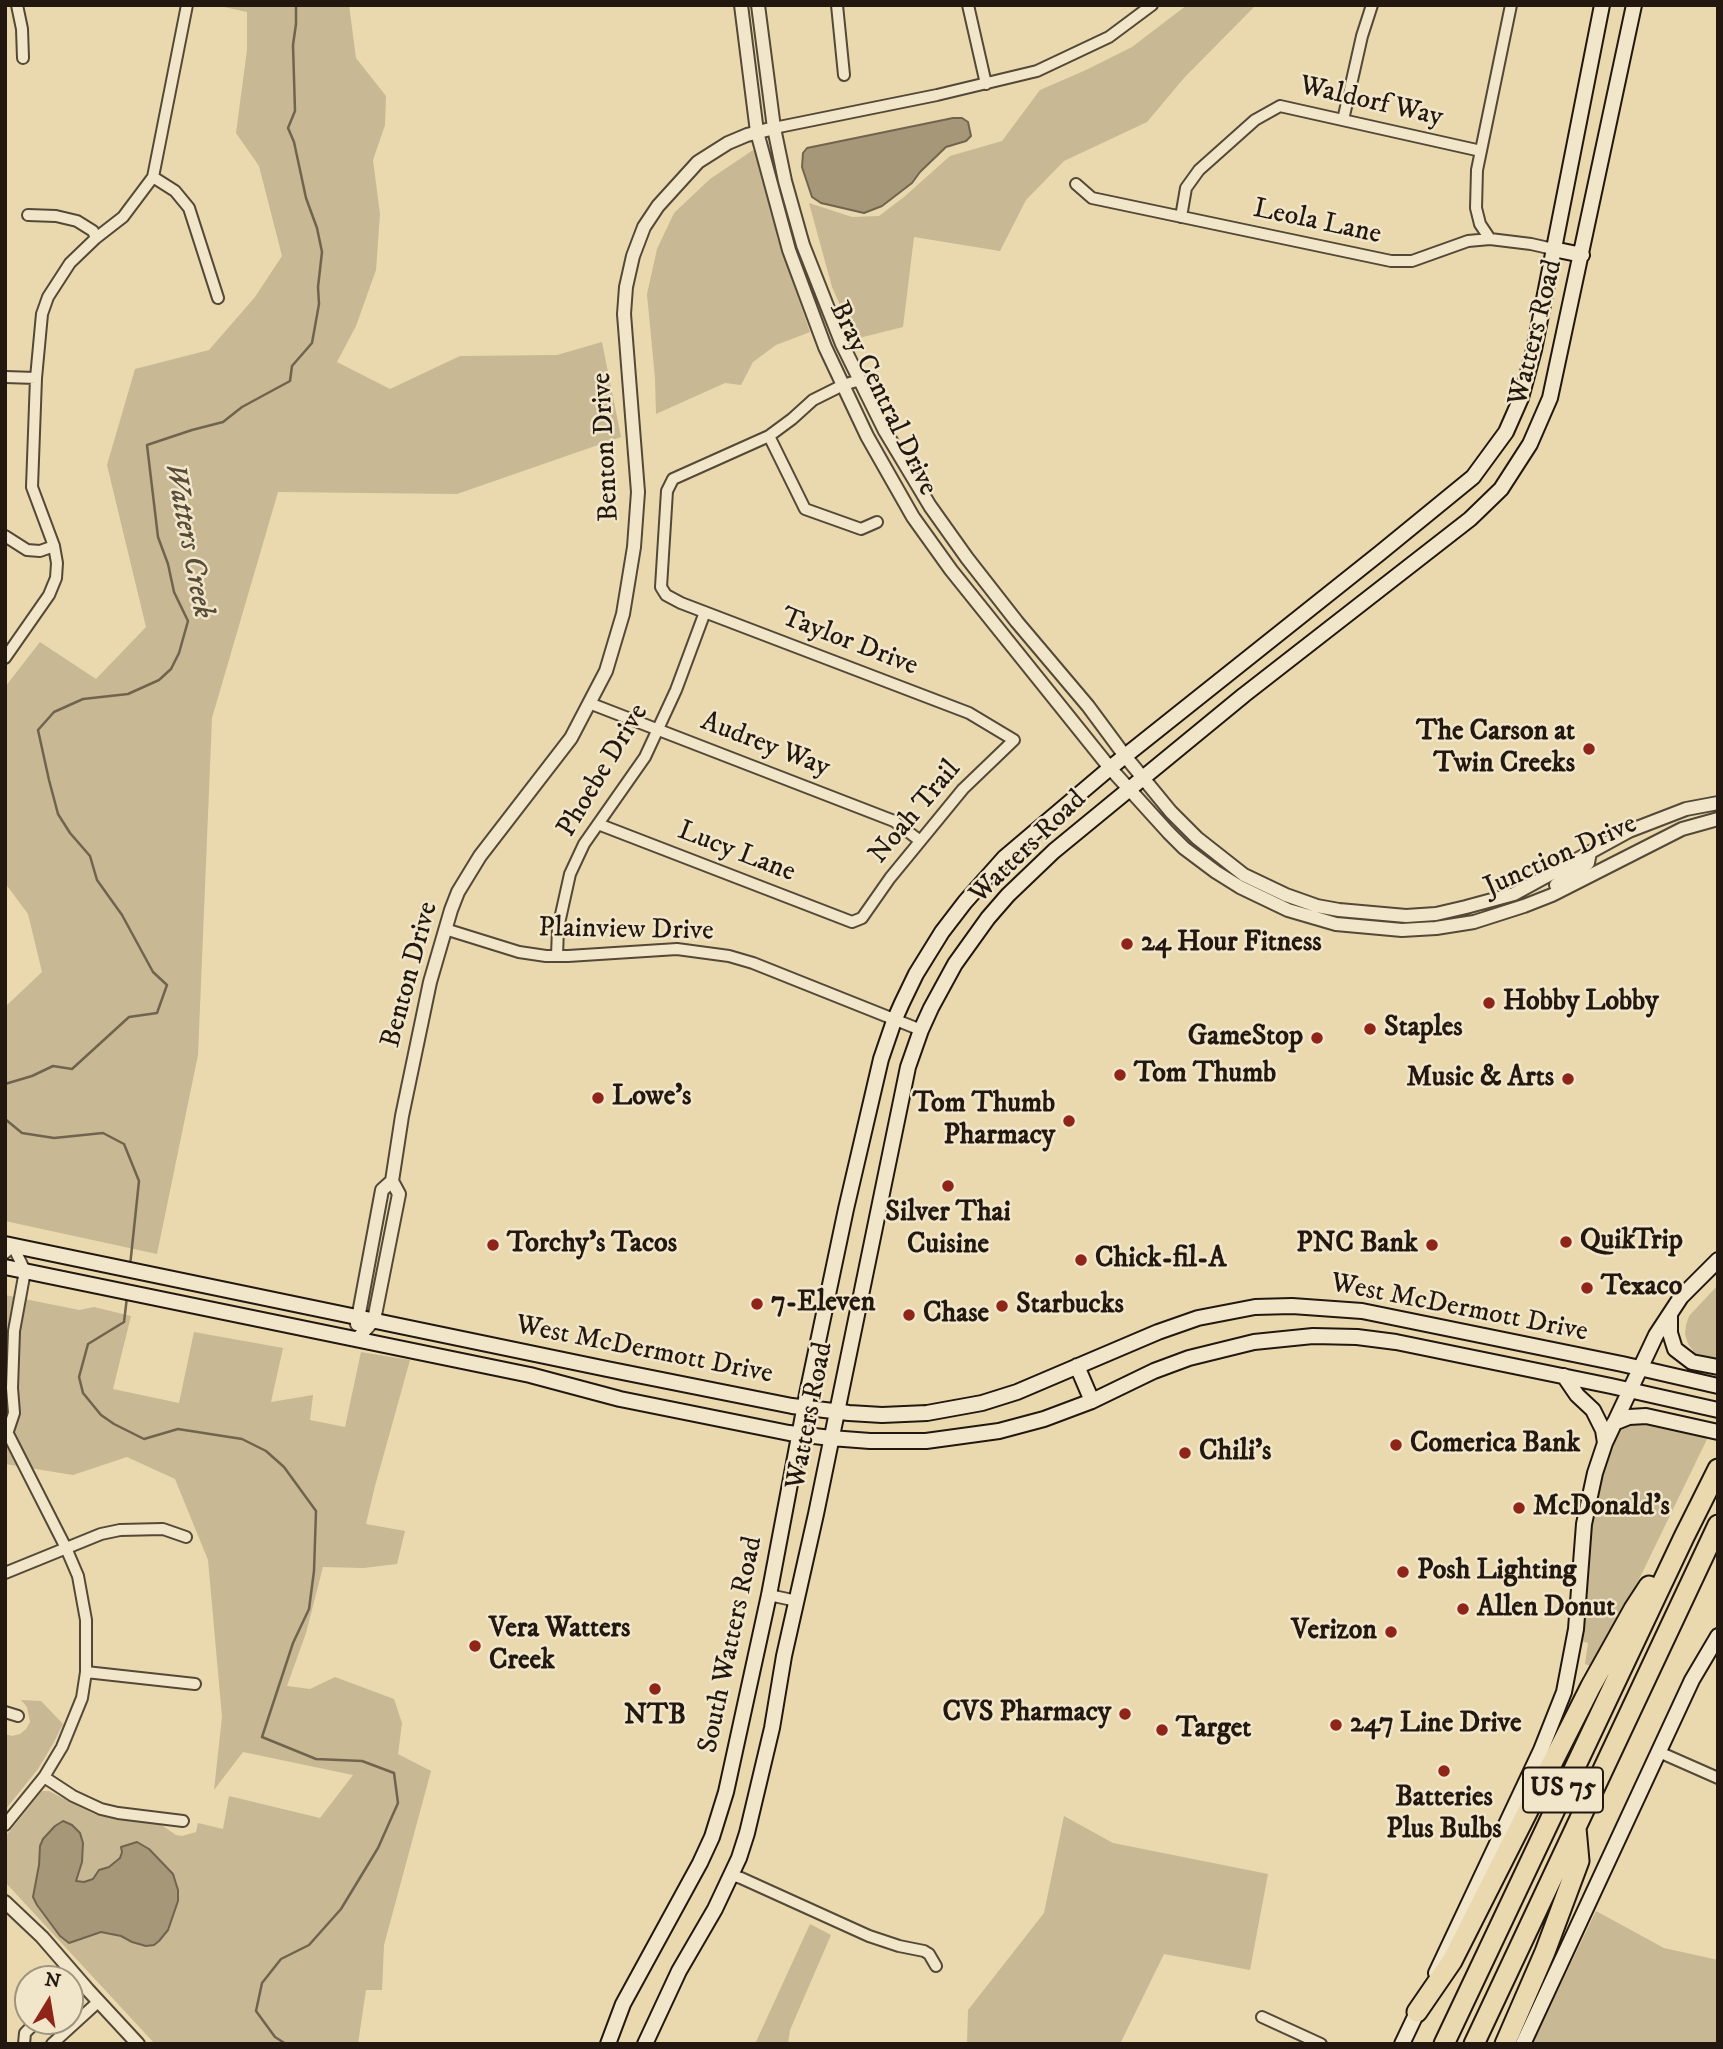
<!DOCTYPE html>
<html>
<head>
<meta charset="utf-8">
<style>
  body { margin:0 }
  #map { position:relative; width:1723px; height:2049px; overflow:hidden; background:#ead9ae; font-family:"IM FELL DW Pica",serif }
  canvas { display:block }
  .frame { position:absolute; inset:0; border:7px solid #22180f; pointer-events:none }
  .north { position:absolute; left:14px; top:1965px; width:70px; height:70px; box-sizing:border-box; background:#f1e6ca; border:2px solid #9e947f; border-radius:50%; rotate:11deg; font-size:19px; font-weight:700; line-height:28px; text-align:center; color:#22180f }
  .north::after { content:''; display:block; margin:auto; width:24px; height:32px; background:#8f2418; clip-path:polygon(50% 0,100% 100%,50% 72%,0 100%) }
</style>
</head>
<body>
<div id="map">
<canvas width="1723" height="2049"></canvas>
<div class="frame"></div>
<div class="north">N</div>
</div>
<script>
const ctx = document.querySelector('canvas').getContext('2d');
ctx.lineJoin = 'round';
function fillPath(path, color) { ctx.fillStyle = color; ctx.fill(path, 'evenodd'); }
const toPath = rows => new Path2D(rows.map(r => 'M' + r).join(''));
function trace(path, color, width, dash) { ctx.strokeStyle = color; ctx.lineWidth = width; ctx.lineCap = dash ? 'butt' : 'round'; ctx.setLineDash(dash || []); ctx.stroke(path); }
function write(font, color, halo, rows, align = 'center') {
  ctx.font = font + ' "IM FELL DW Pica",serif'; ctx.lineWidth = 5; ctx.setLineDash([]); ctx.textBaseline = 'middle'; ctx.strokeStyle = halo; ctx.fillStyle = color; for (const [text, x, y, turn = 0] of rows) {
    ctx.save(); ctx.translate(x, y); ctx.rotate((+turn || 0) * Math.PI / 180); ctx.textAlign = isNaN(turn) ? turn : align; if (halo) ctx.strokeText(text, 0, 0); ctx.fillText(text, 0, 0); ctx.restore();
  }
}
const green = toPath([
  [215,5,349,5,356,58,386,96,385,125,373,160,380,214,376,270,356,326,337,362,390,389,460,356,557,355,602,342,621,437,457,494,278,492,212,718,198,1055,157,1254,5,1221,5,1007,42,972,28,914,5,883,5,687,40,642,96,679,146,627,107,465,135,369,209,350,255,297,282,256,259,166,236,133,247,50,247,12],
  [1187,5,1256,5,1184,78,1147,122,1064,161,1026,200,1000,251,914,237,903,327,855,339,832,287,809,203,852,217,879,216,904,197,950,156,1002,141,1040,90,1086,70,1132,47],
  [753,150,759,158,776,223,777,237,810,332,776,345,753,362,741,385,725,383,656,414,655,378,647,294,657,249,674,213,710,179],
  [1718,1285,1718,1361,1696,1354,1688,1344,1685,1334,1686,1325,1689,1316],
  [5,1295,79,1310,94,1307,131,1316,113,1389,179,1403,194,1332,283,1348,271,1402,313,1395,310,1420,345,1427,361,1352,410,1360,375,1486,366,1524,405,1531,397,1564,363,1568,323,1567,306,1633,287,1686,310,1689,335,1677,394,1699,402,1723,398,1754,431,1771,384,1945,382,1990,366,1990,358,2044,155,2044,5,1882,5,1837,42,1791,49,1791,94,1814,109,1817,160,1824,176,1835,182,1836,196,1832,198,1823,223,1829,229,1796,320,1818,353,1775,243,1752,214,1790,222,1717,208,1560,175,1479,127,1457,73,1475,5,1464],
  [1632,1420,1709,1435,1596,1668,1585,1664,1588,1643,1581,1641,1587,1555,1596,1496,1607,1454,1619,1430,1625,1424],
  [21,1700,41,1701,63,1724,53,1744,38,1769,5,1810,5,1734,12,1736,20,1734,26,1729,30,1722,27,1707],
  [1064,1816,1113,1843,1268,1874,1250,1970,1164,1954,1120,2044,967,2044,968,2010,1044,1913],
  [1596,1911,1664,1948,1718,1960,1718,2044,1532,2044],
  [810,1924,831,1935,790,2030,788,2044,755,2044]
]);
const water = toPath([
  [953,118,962,118,968,122,971,136,966,141,946,147,920,172,912,183,882,206,864,213,821,203,812,197,802,167,803,153,807,148,953,118],
  [63,1821,72,1825,80,1833,83,1843,82,1862,76,1881,84,1882,93,1879,99,1870,109,1867,120,1858,122,1852,121,1847,137,1842,149,1849,173,1874,178,1890,178,1901,168,1930,159,1941,154,1945,146,1946,132,1942,121,1936,101,1932,69,1943,60,1936,37,1905,33,1897,39,1865,40,1846,43,1839,55,1826,63,1821]
]);
const stream = toPath([
  [5,1084,32,1076,53,1066,72,1069,129,1017,157,1013,167,985,153,972,122,915,97,880,90,856,70,833,58,814,49,780,38,730,54,712,83,699,128,694,159,680,171,669,179,653,188,621,174,592,168,564,158,537,147,445,192,430,223,422,242,407,290,381,292,366,312,343,319,304,318,287,322,252,317,228,306,198,294,142,288,128,295,111,293,45,296,24,296,5],
  [5,1119,22,1133,54,1138,103,1133,124,1144,139,1181,130,1266],
  [127,1297,124,1322,88,1344,79,1377,83,1393,101,1415,114,1424,144,1439,178,1429,242,1439,266,1451,284,1467,316,1511,314,1571,309,1609,293,1643,262,1737,316,1759,362,1761,394,1773,398,1803,378,1848,341,1909,309,1945,281,1959,262,1983,256,2011,275,2037,286,2044]
]);
const minor = toPath([
  [17,5,22,29,23,58],
  [837,5,844,75],
  [968,5,986,84],
  [1343,120,1362,36,1372,5],
  [774,128,937,95,1037,71,1109,37,1152,5],
  [153,177,175,191,189,208,218,298],
  [1076,184,1092,198,1391,261,1412,261,1468,241,1490,239,1531,244,1553,249],
  [28,215,56,216,77,221,93,231,96,238],
  [1181,217,1186,188,1199,170,1255,120,1280,106,1481,151],
  [1490,239,1480,224,1476,208,1477,170,1511,5],
  [5,377,36,378],
  [769,436,805,509,861,529,877,522],
  [5,536,27,550,40,551,54,546],
  [5,658,49,595,56,578,57,563,54,546,32,487,36,378,42,314,48,297,70,263,96,238,123,217,153,177,187,5],
  [589,703,894,821,919,840],
  [598,824,852,922,862,918,890,878,963,789,1014,740,969,713,681,603,666,595,661,587,667,491,673,479,769,436,792,419,813,400,843,385,860,380],
  [445,929,519,952,546,956,568,956,677,949,729,956,753,963,921,1030],
  [557,956,558,928,570,874,584,844,645,757,676,690,705,612],
  [5,1253,13,1246,25,1271,14,1331,12,1388,14,1413,8,1431],
  [5,1428,66,1548,78,1576,86,1620,86,1672,82,1698,62,1747,44,1777,5,1825],
  [5,1573,101,1534,120,1530,163,1529,186,1537],
  [769,1595,797,1601],
  [86,1672,195,1684],
  [5,1712,18,1716],
  [1659,1752,1718,1778],
  [44,1777,73,1796,101,1809,118,1813,183,1821],
  [731,1875,741,1878,869,1936,899,1946,924,1951,929,1954,936,1966],
  [70,1989,79,1980],
  [1262,2017,1321,2044],
  [24,2044,25,2033,37,2021],
  [52,2044,98,2002]
]);
const tertiary = toPath([
  [741,5,757,132,789,250,825,347,867,436,913,517,951,570,1110,768,1168,832,1184,848,1216,872,1240,887,1288,910,1336,924,1402,930,1436,928,1474,922,1524,906,1552,895,1682,829,1718,819],
  [758,5,774,128,785,181,803,245,842,344,885,431,930,506,967,558,1017,622,1088,706,1125,756,1171,812,1197,838,1244,875,1286,895,1317,906,1339,910,1406,916,1436,914,1466,907,1514,894,1629,831,1686,809,1718,803],
  [1556,885,1588,863,1590,852],
  [357,1324,382,1190,392,1181],
  [357,1339,374,1320,399,1194,392,1181,402,1116,430,982,451,910,458,892,480,856,571,738,606,671,623,614,634,547,638,492,624,314,626,287,633,256,644,227,658,206,698,162,728,143,747,135,774,128],
  [5,1902,42,1937,88,1990,138,2044]
]);
const secondary = toPath([
  [1553,249,1582,255],
  [5,1244,607,1369,792,1406,849,1413,882,1415,927,1413,982,1403,1017,1392,1158,1332,1198,1318,1255,1307,1292,1306,1362,1311,1622,1364,1718,1386],
  [5,1267,530,1375,620,1399,789,1433,831,1438,870,1441,926,1441,999,1431,1044,1419,1092,1401,1154,1371,1189,1358,1254,1342,1313,1336,1357,1337,1396,1342,1611,1386,1718,1410],
  [1670,1315,1670,1333,1675,1349,1692,1362,1718,1367],
  [1077,1366,1092,1401],
  [1564,1376,1577,1395,1593,1410,1603,1430,1605,1443],
  [1614,1423,1629,1417,1646,1416,1718,1432],
  [1436,1973,1541,1750,1564,1692,1576,1629,1584,1524,1595,1473,1605,1443,1656,1335,1681,1297,1718,1260],
  [608,2044,623,2004,700,1863,712,1837,726,1792,769,1595,807,1394,846,1209,881,1059,894,1021,902,1003,916,974,942,932,965,902,1005,857,1110,768,1380,553,1473,477,1506,432,1521,398,1534,350,1602,5],
  [645,2044,679,1971,715,1909,739,1858,747,1833,772,1728,784,1656,816,1514,908,1067,921,1030,931,1008,955,964,988,918,1008,895,1054,851,1244,695,1470,519,1501,489,1530,444,1550,398,1634,5],
  [1402,2044,1421,2004],
  [1523,2044,1692,1680,1718,1636]
]);
const motorway = toPath([
  [1417,2012,1452,1961,1591,1686,1634,1609,1649,1586],
  [1444,2044,1684,1537,1718,1469],
  [1474,2044,1718,1525],
  [1505,2044,1545,1952,1579,1861,1576,1828]
]);
const markers = [
  [1589,749,7,"#8f2418"],
  [1127,944,7,"#8f2418"],
  [1489,1003,7,"#8f2418"],
  [1370,1029,7,"#8f2418"],
  [1317,1038,7,"#8f2418"],
  [1120,1075,7,"#8f2418"],
  [1568,1079,7,"#8f2418"],
  [598,1098,7,"#8f2418"],
  [1069,1121,7,"#8f2418"],
  [948,1186,7,"#8f2418"],
  [1566,1242,7,"#8f2418"],
  [493,1245,7,"#8f2418"],
  [1432,1245,7,"#8f2418"],
  [1081,1260,7,"#8f2418"],
  [1587,1288,7,"#8f2418"],
  [757,1304,7,"#8f2418"],
  [1002,1306,7,"#8f2418"],
  [909,1315,7,"#8f2418"],
  [1396,1445,7,"#8f2418"],
  [1185,1453,7,"#8f2418"],
  [1519,1508,7,"#8f2418"],
  [1403,1572,7,"#8f2418"],
  [1463,1609,7,"#8f2418"],
  [1391,1632,7,"#8f2418"],
  [475,1646,7,"#8f2418"],
  [655,1689,7,"#8f2418"],
  [1125,1714,7,"#8f2418"],
  [1336,1725,7,"#8f2418"],
  [1162,1730,7,"#8f2418"],
  [1444,1771,7,"#8f2418"]
];
const shields = [
  [1563,1790,80]
];
const shieldNames = [
  ["US 75",1563,1790]
];
const streetNames = [
  ["Waldorf Way",1371,103,13],
  ["Leola Lane",1317,223,12],
  ["Watters Road",1537,333,-76],
  ["Bray Central Drive",882,399,64],
  ["Benton Drive",607,447,-93],
  ["Taylor Drive",849,643,21],
  ["Audrey Way",765,746,21],
  ["Phoebe Drive",604,771,-59],
  ["Noah Trail",916,813,-50],
  ["Watters Road",1029,848,-44],
  ["Lucy Lane",736,853,21],
  ["Junction Drive",1561,857,-24],
  ["Plainview Drive",626,931,1],
  ["Benton Drive",411,975,-75],
  ["West McDermott Drive",1459,1309,11],
  ["West McDermott Drive",644,1351,11],
  ["Watters Road",811,1416,-79],
  ["South Watters Road",732,1645,-78]
];
const poiNames = [
  ["The Carson at",1575,733,"right"],
  ["Twin Creeks",1575,765,"right"],
  ["24 Hour Fitness",1141,944],
  ["Hobby Lobby",1503,1003],
  ["Staples",1384,1029],
  ["GameStop",1303,1038,"right"],
  ["Tom Thumb",1134,1075],
  ["Music & Arts",1554,1079,"right"],
  ["Lowe's",612,1098],
  ["Tom Thumb",1055,1105,"right"],
  ["Pharmacy",1055,1137,"right"],
  ["Silver Thai",948,1214,"center"],
  ["Cuisine",948,1246,"center"],
  ["QuikTrip",1580,1242],
  ["Torchy's Tacos",507,1245],
  ["PNC Bank",1418,1245,"right"],
  ["Chick-fil-A",1095,1260],
  ["Texaco",1601,1288],
  ["7-Eleven",771,1304],
  ["Starbucks",1016,1306],
  ["Chase",923,1315],
  ["Comerica Bank",1410,1445],
  ["Chili's",1199,1453],
  ["McDonald's",1533,1508],
  ["Posh Lighting",1417,1572],
  ["Allen Donut",1477,1609],
  ["Vera Watters",489,1630],
  ["Creek",489,1662],
  ["Verizon",1377,1632,"right"],
  ["CVS Pharmacy",1111,1714,"right"],
  ["NTB",655,1717,"center"],
  ["247 Line Drive",1350,1725],
  ["Target",1176,1730],
  ["Batteries",1444,1799,"center"],
  ["Plus Bulbs",1444,1831,"center"]
];
const waterNames = [
  ["Watters Creek",187,541,79]
];
fillPath(green, '#c8b893');
fillPath(water, '#a69778');
trace(water, '#71644e', 2);
trace(stream, '#71644e', 2.5);
trace(minor, '#544837', 14);
trace(tertiary, '#544837', 16);
trace(secondary, '#22180f', 18);
trace(motorway, '#22180f', 23);
trace(minor, '#f1e6ca', 10);
trace(tertiary, '#f1e6ca', 12);
trace(secondary, '#f1e6ca', 14);
trace(motorway, '#ead9ae', 19);
for (const [x, y, r, color] of markers) { const dot = new Path2D(); dot.arc(x, y, r, 0, 2 * Math.PI); ctx.fillStyle = color; ctx.fill(dot); trace(dot, '#f1e6ca', 2.5); }
for (const [x, y, w] of shields) { const box = new Path2D(); box.roundRect(x - w / 2, y - 22.5, w, 45, 5); ctx.fillStyle = '#f1e6ca'; ctx.fill(box); trace(box, '#22180f', 2); }
write('bold 26px', '#22180f', null, shieldNames);
write('28px', '#22180f', '#f1e6ca', streetNames);
write('bold 28px', '#22180f', '#f1e6ca', poiNames, 'left');
write('italic 30px', '#574b39', '#f1e6ca', waterNames);
</script>
</body>
</html>
